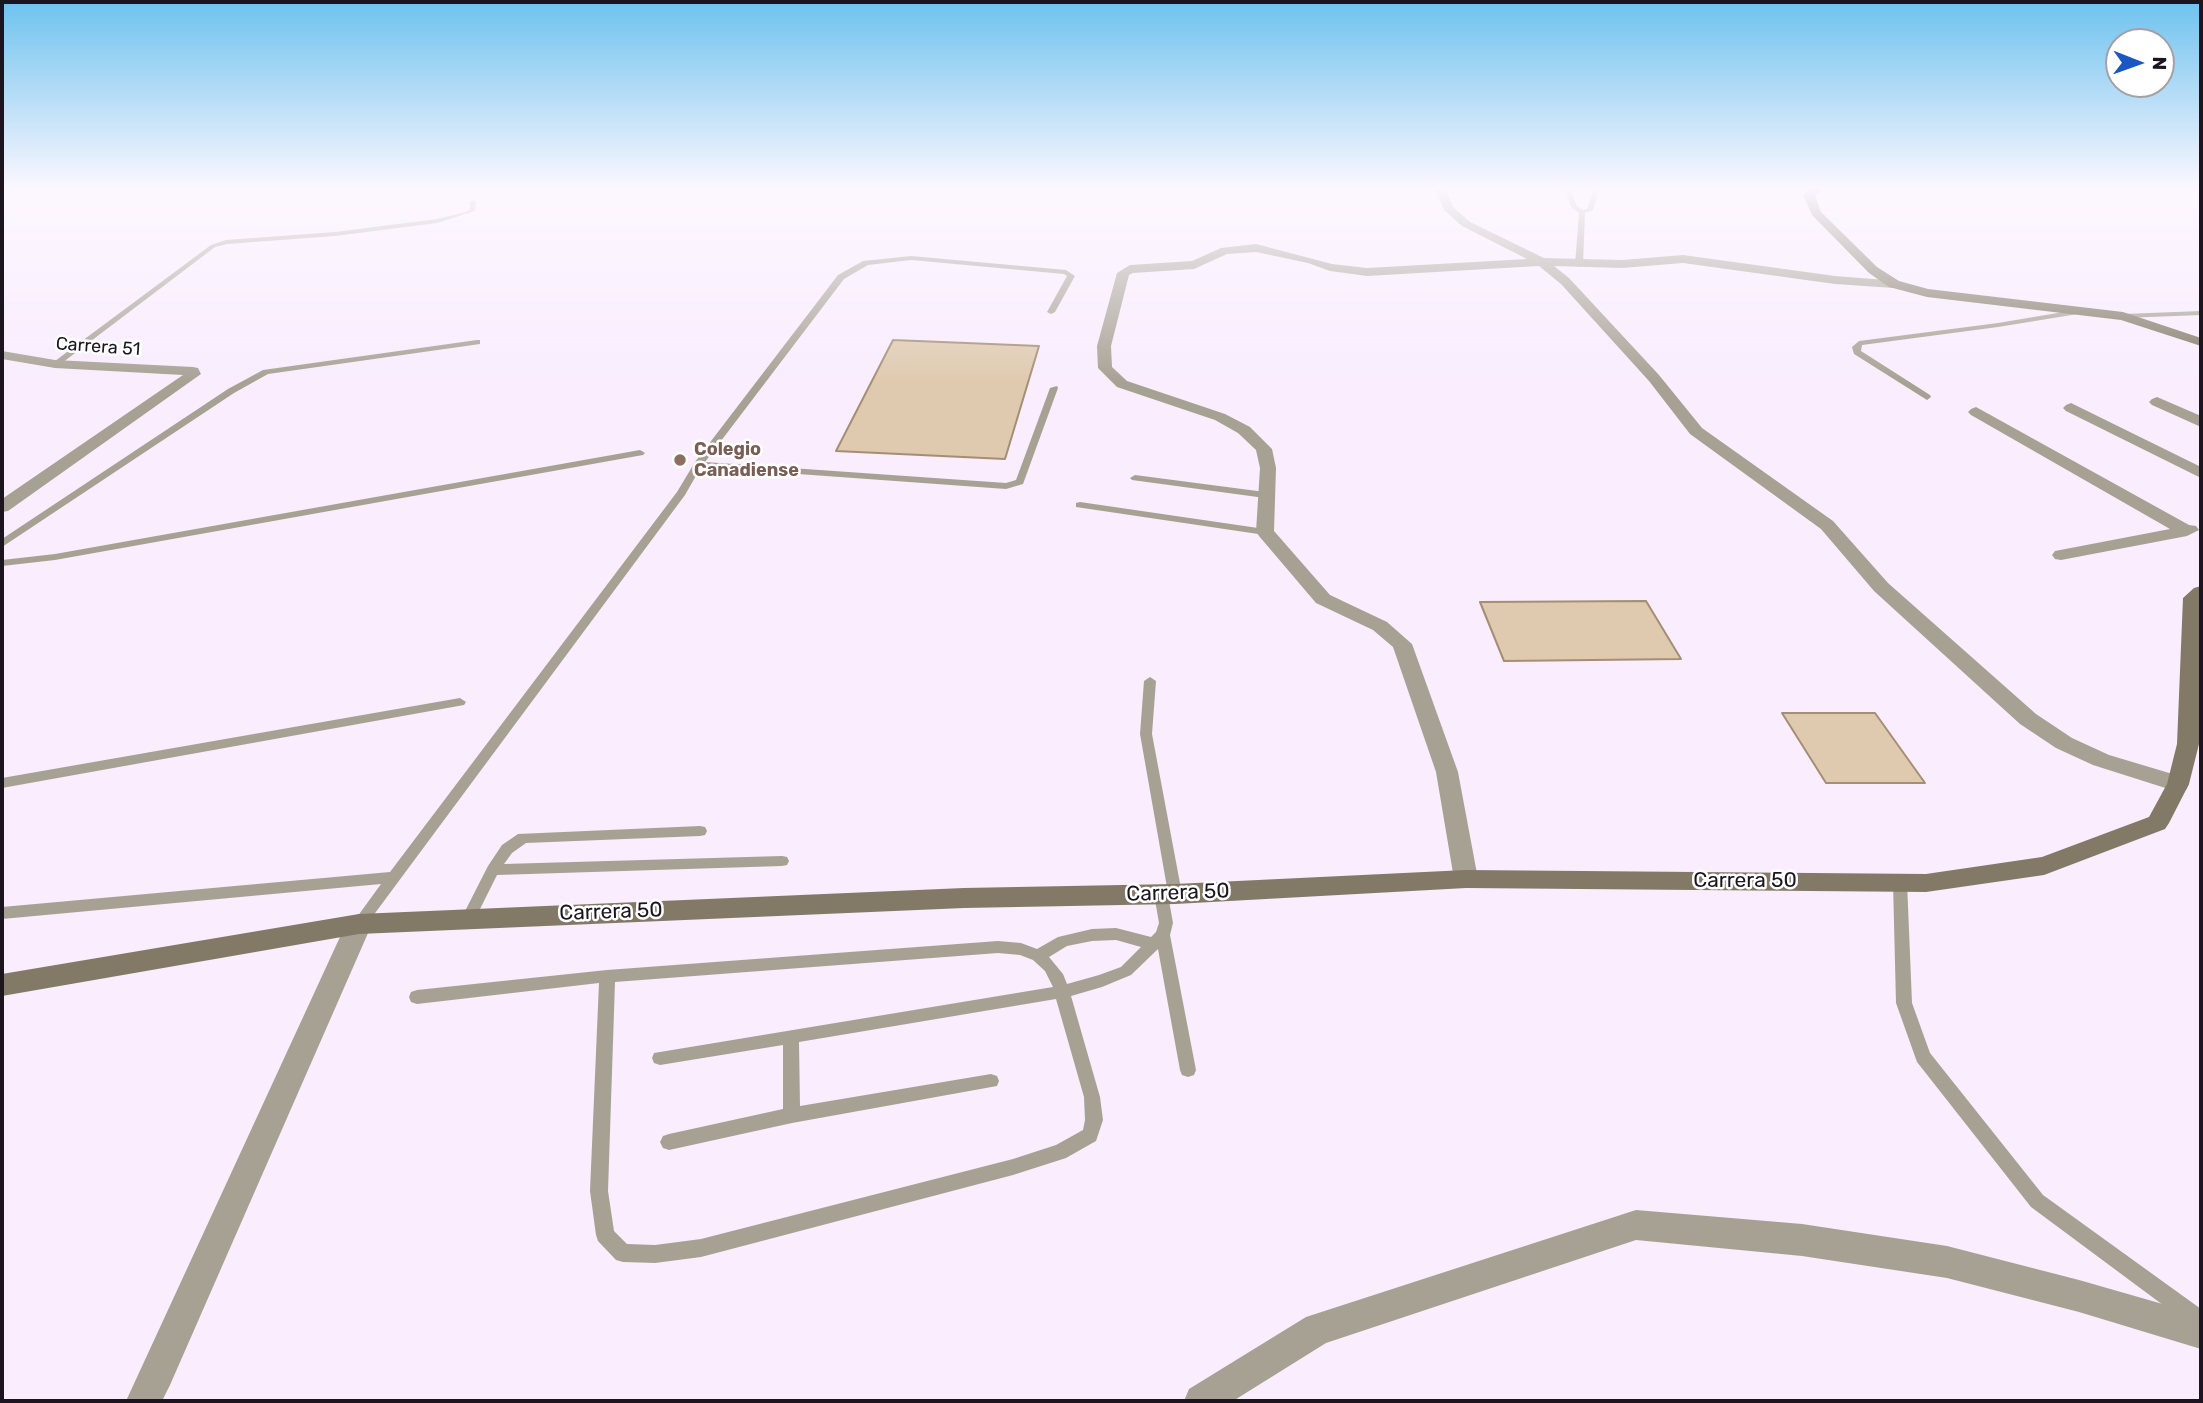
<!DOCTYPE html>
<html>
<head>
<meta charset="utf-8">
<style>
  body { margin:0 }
  #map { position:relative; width:2203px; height:1403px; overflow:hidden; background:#f9edfe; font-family:Rubik,sans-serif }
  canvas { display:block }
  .frame { position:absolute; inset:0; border:4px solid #1c141e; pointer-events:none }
  .north { position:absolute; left:2105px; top:28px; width:70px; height:70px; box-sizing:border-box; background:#fff; border:2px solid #a4a1a5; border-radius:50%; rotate:91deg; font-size:19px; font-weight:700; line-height:28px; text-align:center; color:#1c141e }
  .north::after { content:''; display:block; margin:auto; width:24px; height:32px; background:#1b57c3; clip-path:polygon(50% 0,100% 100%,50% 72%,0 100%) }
</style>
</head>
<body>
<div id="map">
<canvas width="2203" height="1403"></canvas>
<div class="frame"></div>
<div class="north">N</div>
</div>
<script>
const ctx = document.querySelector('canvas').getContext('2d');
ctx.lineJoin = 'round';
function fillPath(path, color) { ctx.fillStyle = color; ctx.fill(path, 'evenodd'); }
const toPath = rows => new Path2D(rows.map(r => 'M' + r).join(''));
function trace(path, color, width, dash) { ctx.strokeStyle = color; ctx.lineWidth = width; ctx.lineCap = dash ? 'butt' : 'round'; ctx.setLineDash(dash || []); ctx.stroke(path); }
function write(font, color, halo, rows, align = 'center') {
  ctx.font = font + ' Rubik,sans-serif'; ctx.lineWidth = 5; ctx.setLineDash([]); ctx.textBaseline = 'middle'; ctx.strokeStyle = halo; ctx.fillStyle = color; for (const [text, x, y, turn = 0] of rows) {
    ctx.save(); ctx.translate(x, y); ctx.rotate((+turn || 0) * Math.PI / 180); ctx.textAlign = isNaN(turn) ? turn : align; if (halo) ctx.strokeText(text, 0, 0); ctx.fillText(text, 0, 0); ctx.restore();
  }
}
const building = toPath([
  [893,340,1039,346,1005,459,836,451,893,340],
  [1646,601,1681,659,1504,661,1480,602,1646,601],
  [1782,713,1875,713,1925,783,1826,783,1782,713]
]);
const lane = toPath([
  [1564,188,1570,188,1577,206,1583,210,1587,209,1594,188,1600,188,1593,210,1585,213,1583,265,1579,267,1575,265,1579,213,1571,207,1564,188],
  [473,200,476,202,475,211,437,223,335,236,227,244,215,247,58,366,51,364,211,245,226,240,335,232,437,219,466,212,470,209,470,202,473,200],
  [911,256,1066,270,1075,276,1055,312,1051,314,1047,312,1067,276,1064,274,911,260,868,265,844,279,705,462,1006,483,1016,480,1050,388,1057,386,1058,388,1023,484,1006,489,701,467,685,495,364,928,359,930,354,928,352,924,381,884,2,919,2,907,390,872,677,492,695,462,838,275,863,261,911,256],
  [2081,309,2084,309,2084,313,1998,327,1862,345,1861,351,1930,395,1931,397,1927,400,1854,354,1852,347,1859,341,1998,323,2081,309],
  [2201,311,2201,315,2123,318,2119,316,2123,314,2201,311],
  [477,340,480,340,480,344,268,374,234,393,2,547,2,539,228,389,263,370,477,340],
  [640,450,645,453,643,455,55,560,2,566,2,560,55,554,640,450],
  [1135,475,1265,492,1270,495,1265,498,1132,480,1130,478,1135,475],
  [1080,502,1265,529,1270,532,1265,535,1076,507,1076,503,1080,502],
  [1150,677,1156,681,1152,734,1182,894,1180,898,1175,900,1168,895,1173,923,1170,935,1196,1070,1194,1075,1188,1077,1182,1075,1180,1070,1158,949,1131,975,1102,987,1071,996,1100,1097,1103,1120,1096,1141,1066,1158,1013,1175,701,1257,655,1263,623,1262,616,1260,598,1241,596,1235,590,1191,599,983,417,1004,411,1002,409,997,411,992,417,990,607,970,998,941,1021,943,1037,949,1058,937,1092,929,1116,928,1151,937,1156,932,1159,923,1154,894,1156,890,1161,888,1168,893,1140,734,1144,681,1150,677],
  [1116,940,1141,947,1121,967,1099,975,1067,984,1063,974,1049,957,1067,946,1092,941,1116,940],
  [998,953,1020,955,1033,960,1045,971,1053,987,654,1053,652,1058,654,1063,660,1065,783,1045,783,1109,669,1134,663,1136,660,1142,663,1148,669,1150,792,1123,997,1086,999,1081,997,1076,991,1074,800,1106,799,1042,1056,999,1084,1097,1085,1120,1083,1130,1056,1145,1013,1159,701,1239,655,1245,627,1244,614,1231,608,1191,615,982,998,953],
  [460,698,466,702,464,705,2,788,2,778,460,698],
  [700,826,705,827,707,831,705,835,700,836,526,843,512,853,504,864,782,856,787,857,789,861,787,865,782,866,497,875,474,921,469,923,464,921,462,917,488,866,502,845,518,834,700,826],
  [1900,877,1905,878,1907,882,1912,1003,1930,1053,2043,1195,2201,1309,2201,1331,2194,1328,2031,1207,1917,1062,1896,1003,1893,882,1895,878,1900,877]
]);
const street = toPath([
  [1435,188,1445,188,1453,207,1470,222,1544,258,1622,260,1683,255,1835,276,1899,281,1900,284,1894,288,1835,284,1683,263,1622,268,1554,266,1569,278,1659,375,1702,428,1833,521,1888,583,2036,714,2072,738,2109,755,2186,778,2189,784,2186,790,2178,792,2093,765,2056,748,2020,724,1874,591,1821,529,1690,434,1649,381,1561,284,1539,266,1367,276,1330,271,1308,263,1256,252,1227,254,1194,269,1133,273,1129,275,1111,346,1112,367,1127,381,1225,414,1250,427,1272,449,1276,468,1274,531,1330,595,1387,622,1412,644,1458,772,1478,879,1475,886,1466,888,1457,886,1454,879,1436,772,1393,647,1373,630,1316,603,1259,536,1256,532,1260,468,1256,450,1238,433,1215,420,1117,387,1098,368,1097,346,1117,273,1130,265,1192,261,1221,248,1256,244,1332,264,1367,268,1527,259,1462,226,1444,210,1435,188],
  [2,351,55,360,193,367,198,368,201,374,8,511,2,512,2,499,183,375,55,368,2,359,2,351],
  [2157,397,2201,416,2201,427,2152,405,2149,402,2152,399,2157,397],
  [2071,403,2201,467,2201,478,2066,411,2063,408,2066,405,2071,403],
  [1976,407,2189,525,2196,526,2199,530,2187,536,2061,560,2055,559,2052,555,2055,551,2170,529,1971,415,1968,412,1971,409,1976,407],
  [359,914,368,917,372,924,170,1385,162,1401,126,1401,346,924,350,917,359,914],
  [1636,1210,1802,1224,1947,1246,2079,1280,2201,1315,2201,1349,2079,1312,1947,1278,1802,1256,1636,1240,1326,1343,1233,1401,1184,1401,1189,1389,1306,1317,1636,1210]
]);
const secondary = toPath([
  [1812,188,1824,188,1815,196,1821,212,1877,267,1899,281,1928,289,2123,312,2201,338,2201,346,2121,320,1927,297,1889,287,1869,273,1812,215,1803,195,1812,188],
  [2201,586,2199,744,2189,784,2169,823,2165,829,2044,875,1926,892,1466,888,1175,904,964,908,359,934,2,996,2,974,359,914,964,888,1175,884,1466,870,1926,874,2042,857,2149,817,2167,784,2177,744,2183,598,2194,588,2201,586]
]);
const markers = [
  [680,460,7,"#8d6e63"]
];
const farStreetnames = [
  ["Carrera 51",98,347,4]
];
const farEducationnames = [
  ["Colegio",694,450],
  ["Canadiense",694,471]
];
const streetNames = [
  ["Carrera 50",1745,881],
  ["Carrera 50",1178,893,-2],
  ["Carrera 50",611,912,-2]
];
fillPath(building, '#dfcaaf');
trace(building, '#a28f75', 2);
fillPath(lane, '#a7a194');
fillPath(street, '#a7a194');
fillPath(secondary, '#827a67');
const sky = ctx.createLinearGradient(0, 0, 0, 384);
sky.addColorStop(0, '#6dc2ee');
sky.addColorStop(0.49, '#fcf7ff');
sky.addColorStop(1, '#fcf7ff00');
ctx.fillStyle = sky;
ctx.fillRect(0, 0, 2203, 384);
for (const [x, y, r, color] of markers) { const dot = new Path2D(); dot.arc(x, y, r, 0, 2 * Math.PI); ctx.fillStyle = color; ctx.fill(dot); trace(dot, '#fff', 2.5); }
write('18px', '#1c141e', '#fff', farStreetnames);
write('bold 18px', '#785e54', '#fff', farEducationnames, 'left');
write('21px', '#1c141e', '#fff', streetNames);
</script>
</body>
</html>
